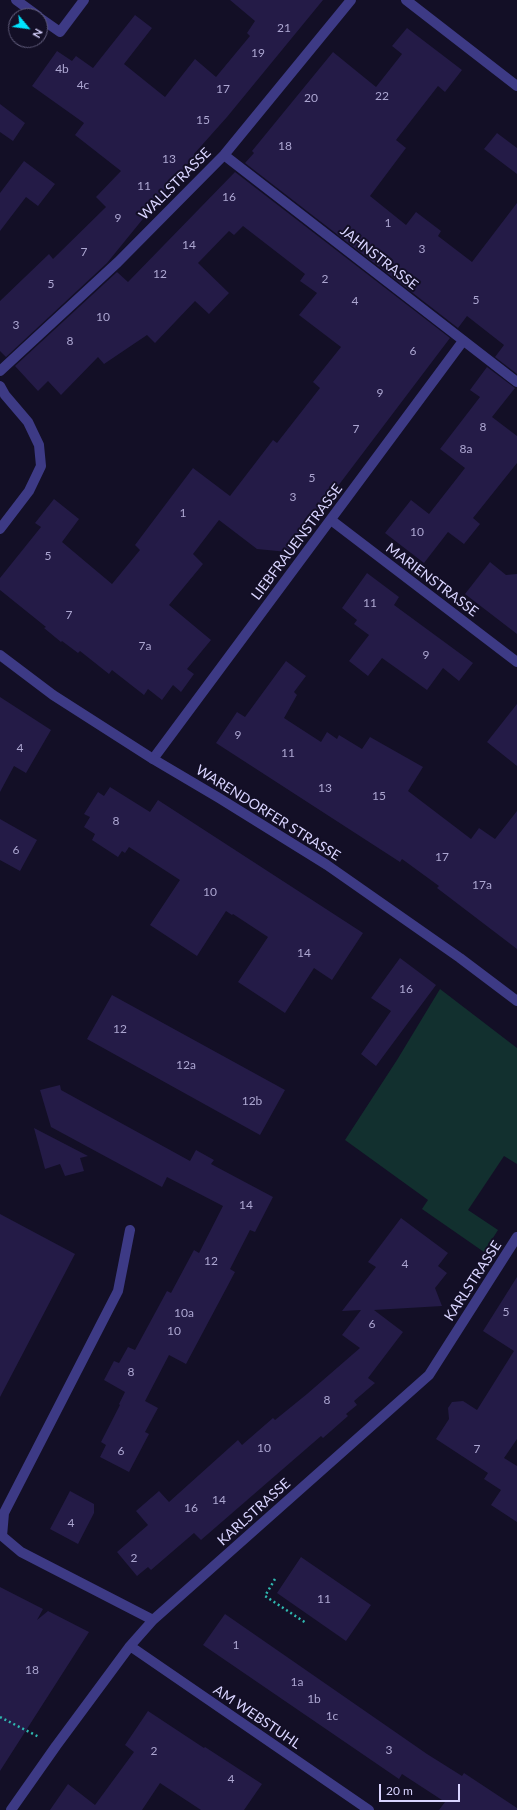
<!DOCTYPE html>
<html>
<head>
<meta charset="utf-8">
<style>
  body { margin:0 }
  #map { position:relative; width:517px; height:1810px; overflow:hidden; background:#130f26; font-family:Lato,sans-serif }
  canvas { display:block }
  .north { position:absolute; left:8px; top:8px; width:40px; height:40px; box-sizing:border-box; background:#130f26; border:1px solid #625e7d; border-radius:50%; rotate:119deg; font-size:11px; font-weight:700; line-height:16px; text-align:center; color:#d9d4ff }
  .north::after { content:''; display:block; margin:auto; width:14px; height:18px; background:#00e5ff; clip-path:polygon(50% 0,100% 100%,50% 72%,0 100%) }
  .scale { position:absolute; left:379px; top:1784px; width:81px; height:18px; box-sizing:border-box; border:2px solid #d9d4ff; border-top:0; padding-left:5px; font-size:12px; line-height:14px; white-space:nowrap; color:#d9d4ff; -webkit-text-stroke:3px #130f26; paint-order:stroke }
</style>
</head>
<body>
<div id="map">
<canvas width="517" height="1810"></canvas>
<div class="north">N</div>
<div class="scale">20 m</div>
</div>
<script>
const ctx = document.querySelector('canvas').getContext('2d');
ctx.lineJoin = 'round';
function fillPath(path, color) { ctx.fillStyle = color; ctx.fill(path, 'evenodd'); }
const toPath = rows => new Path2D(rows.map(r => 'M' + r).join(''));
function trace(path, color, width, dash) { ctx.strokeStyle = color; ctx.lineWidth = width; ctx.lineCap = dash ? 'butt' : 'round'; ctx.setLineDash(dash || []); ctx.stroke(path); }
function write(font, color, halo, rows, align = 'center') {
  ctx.font = font + ' Lato,sans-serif'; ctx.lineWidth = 4; ctx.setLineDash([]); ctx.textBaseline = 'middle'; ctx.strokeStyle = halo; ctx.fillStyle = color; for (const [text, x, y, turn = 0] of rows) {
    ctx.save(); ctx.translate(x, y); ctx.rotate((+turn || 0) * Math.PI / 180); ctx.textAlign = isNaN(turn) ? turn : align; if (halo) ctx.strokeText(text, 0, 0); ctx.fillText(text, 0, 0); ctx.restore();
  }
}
const green = toPath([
  [440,989,517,1048,517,1164,504,1156,468,1210,498,1230,484,1252,422,1209,428,1200,345,1140,397,1060]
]);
const building = toPath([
  [230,0,323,0,227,117,194,154,195,155,107,263,6,357,0,351,0,301,49,254,53,259,106,207,96,197,121,171,75,135,84,123,32,86,57,51,72,61,76,56,93,68,135,15,152,28,124,64,165,97,195,59,216,77,250,36,247,33,255,21],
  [407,28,462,70,445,92,438,86,396,140,406,148,370,196,406,225,416,212,441,231,438,236,472,262,517,203,517,374,495,357,504,345,467,316,458,328,245,163,254,153,252,151,333,52,376,87,402,54,392,46],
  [0,104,25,123,13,141,0,132],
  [497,133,517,148,517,174,484,149],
  [24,161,55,184,38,206,26,197,0,231,0,193],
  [235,172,450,338,288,552,257,549,219,520,193,554,203,564,169,605,211,640,187,669,194,674,181,692,173,685,162,700,148,689,144,695,112,670,109,674,80,651,78,653,62,641,61,642,44,628,46,627,0,590,0,578,41,527,35,523,54,499,79,519,62,542,112,584,140,550,135,545,193,468,230,496,273,440,277,443,320,388,313,382,341,347,299,315,317,293,300,281,305,274,243,226,234,235,229,231,198,263,229,293,209,314,195,301,155,343,147,335,104,364,98,357,61,395,48,381,38,391,15,366,117,272,128,282],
  [487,367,515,388,492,417,517,436,517,463,473,518,480,524,464,544,448,532,424,563,385,533,411,500,429,514,465,468,440,449,480,397,470,390],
  [490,562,506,575,517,574,517,634,465,594],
  [367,573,399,597,394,605,473,663,459,681,443,668,427,690,382,658,368,676,349,661,369,635,354,624,357,620,342,608],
  [286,661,306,676,294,692,297,695,284,718,321,742,327,732,337,739,339,735,362,749,370,737,423,767,408,791,471,839,479,828,495,839,517,811,517,949,437,888,439,886,402,859,400,862,216,743,237,712,245,717],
  [0,697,51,730,26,773,14,766,0,792],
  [517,704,517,766,487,742],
  [110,787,150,812,158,800,363,933,332,980,314,968,285,1013,238,982,268,937,233,914,232,915,226,911,197,956,150,925,180,880,129,847,125,853,122,851,118,857,92,840,95,834,84,827,90,817,84,814,98,792,104,796],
  [0,819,37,840,20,871,0,860],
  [400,958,436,985,376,1066,361,1054,391,1011,371,998],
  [112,995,285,1090,260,1135,87,1039],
  [60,1085,61,1090,190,1161,196,1150,214,1160,211,1164,273,1197,255,1232,250,1230,230,1269,235,1272,186,1364,169,1355,145,1401,158,1408,145,1432,149,1434,129,1472,100,1457,106,1445,101,1442,120,1405,119,1404,125,1392,104,1380,114,1361,119,1363,128,1347,135,1350,167,1291,171,1293,194,1250,199,1253,223,1206,167,1177,162,1187,51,1127,40,1090],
  [34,1128,88,1156,80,1158,84,1171,65,1176,60,1164,45,1169],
  [0,1214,75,1254,0,1397],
  [401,1218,448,1253,438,1266,447,1273,435,1288,442,1306,374,1310,403,1332,368,1378,375,1383,354,1401,357,1405,346,1414,348,1416,323,1438,321,1436,201,1540,194,1533,151,1570,148,1567,137,1576,117,1552,148,1525,136,1511,159,1491,169,1502,238,1440,242,1445,273,1418,275,1420,307,1394,360,1348,342,1335,361,1310,342,1311,376,1267,368,1262],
  [517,1277,517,1439,504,1458,517,1466,517,1522,491,1505,501,1490,484,1479,488,1473,436,1439,449,1419,448,1408,452,1402,463,1401,477,1410,514,1351,483,1331],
  [70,1491,94,1504,94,1513,78,1544,50,1529],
  [301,1557,371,1605,346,1641,277,1593],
  [0,1587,43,1609,37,1620,48,1611,89,1632,0,1771],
  [225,1614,427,1754,462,1776,464,1773,517,1808,517,1810,439,1810,445,1802,402,1774,399,1779,203,1645],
  [148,1711,204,1748,205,1747,262,1784,244,1810,201,1810,160,1783,142,1810,50,1810,68,1784,95,1805,134,1752,125,1745]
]);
const path = toPath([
  [275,1579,265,1596,306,1623],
  [0,1717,39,1737]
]);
const minor = toPath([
  [16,0,38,16],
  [406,0,517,86],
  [40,18,60,32,84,0],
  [224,155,517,382],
  [0,371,118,262,224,155,351,0],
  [0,386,5,395,28,422,39,445,41,466,29,491,0,529],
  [331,520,517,662],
  [153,759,463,341],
  [130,1230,118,1291,4,1513,2,1536,21,1552,153,1620],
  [130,1646,369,1810],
  [11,1810,56,1746,130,1646,153,1620,429,1375,517,1237]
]);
const tertiary = toPath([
  [0,655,53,695,153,759,219,798,327,865,460,958,517,1001]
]);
const numberNames = [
  ["21",284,28],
  ["19",258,53],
  ["4b",62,69],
  ["4c",83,85],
  ["17",223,89],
  ["22",382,96],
  ["20",311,98],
  ["15",203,120],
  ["18",285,146],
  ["13",169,159],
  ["11",144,186],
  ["16",229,197],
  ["9",118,218],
  ["1",388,223],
  ["14",189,245],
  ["3",422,249],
  ["7",84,252],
  ["12",160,274],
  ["2",325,279],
  ["5",51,284],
  ["5",476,300],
  ["4",355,301],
  ["10",103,317],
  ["3",16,325],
  ["8",70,341],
  ["6",413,351],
  ["9",380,393],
  ["8",483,427],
  ["7",356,429],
  ["8a",466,449],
  ["5",312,478],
  ["3",293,497],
  ["1",183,513],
  ["10",417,532],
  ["5",48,556],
  ["11",370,603],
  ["7",69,615],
  ["7a",145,646],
  ["9",426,655],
  ["9",238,735],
  ["4",20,748],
  ["11",288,753],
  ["13",325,788],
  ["15",379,796],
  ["8",116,821],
  ["6",16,850],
  ["17",442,857],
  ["17a",482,885],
  ["10",210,892],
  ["14",304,953],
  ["16",406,989],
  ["12",120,1029],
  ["12a",186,1065],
  ["12b",252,1101],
  ["14",246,1205],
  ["12",211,1261],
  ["4",405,1264],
  ["5",506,1312],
  ["10a",184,1313],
  ["6",372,1324],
  ["10",174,1331],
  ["8",131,1372],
  ["8",327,1400],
  ["10",264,1448],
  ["7",477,1449],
  ["6",121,1451],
  ["14",219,1500],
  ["16",191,1508],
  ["4",71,1523],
  ["2",134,1558],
  ["11",324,1599],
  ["1",236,1645],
  ["18",32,1670],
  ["1a",297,1682],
  ["1b",314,1699],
  ["1c",332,1716],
  ["3",389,1750],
  ["2",154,1751],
  ["4",231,1779]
];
const streetNames = [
  ["WALLSTRASSE",175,184,-45],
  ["JAHNSTRASSE",379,258,38],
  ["LIEBFRAUENSTRASSE",297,542,-53],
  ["MARIENSTRASSE",432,580,37],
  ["WARENDORFER STRASSE",268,813,32],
  ["KARLSTRASSE",473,1281,-57],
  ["KARLSTRASSE",254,1512,-42],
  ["AM WEBSTUHL",257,1717,34]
];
fillPath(green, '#12302f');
fillPath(building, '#241b47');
trace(path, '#2fb8b0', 2.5, [2, 3]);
trace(minor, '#3d3a85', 10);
trace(tertiary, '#3d3a85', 10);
write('12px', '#aca6d1', null, numberNames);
write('14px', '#d9d4ff', '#130f26', streetNames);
</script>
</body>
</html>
